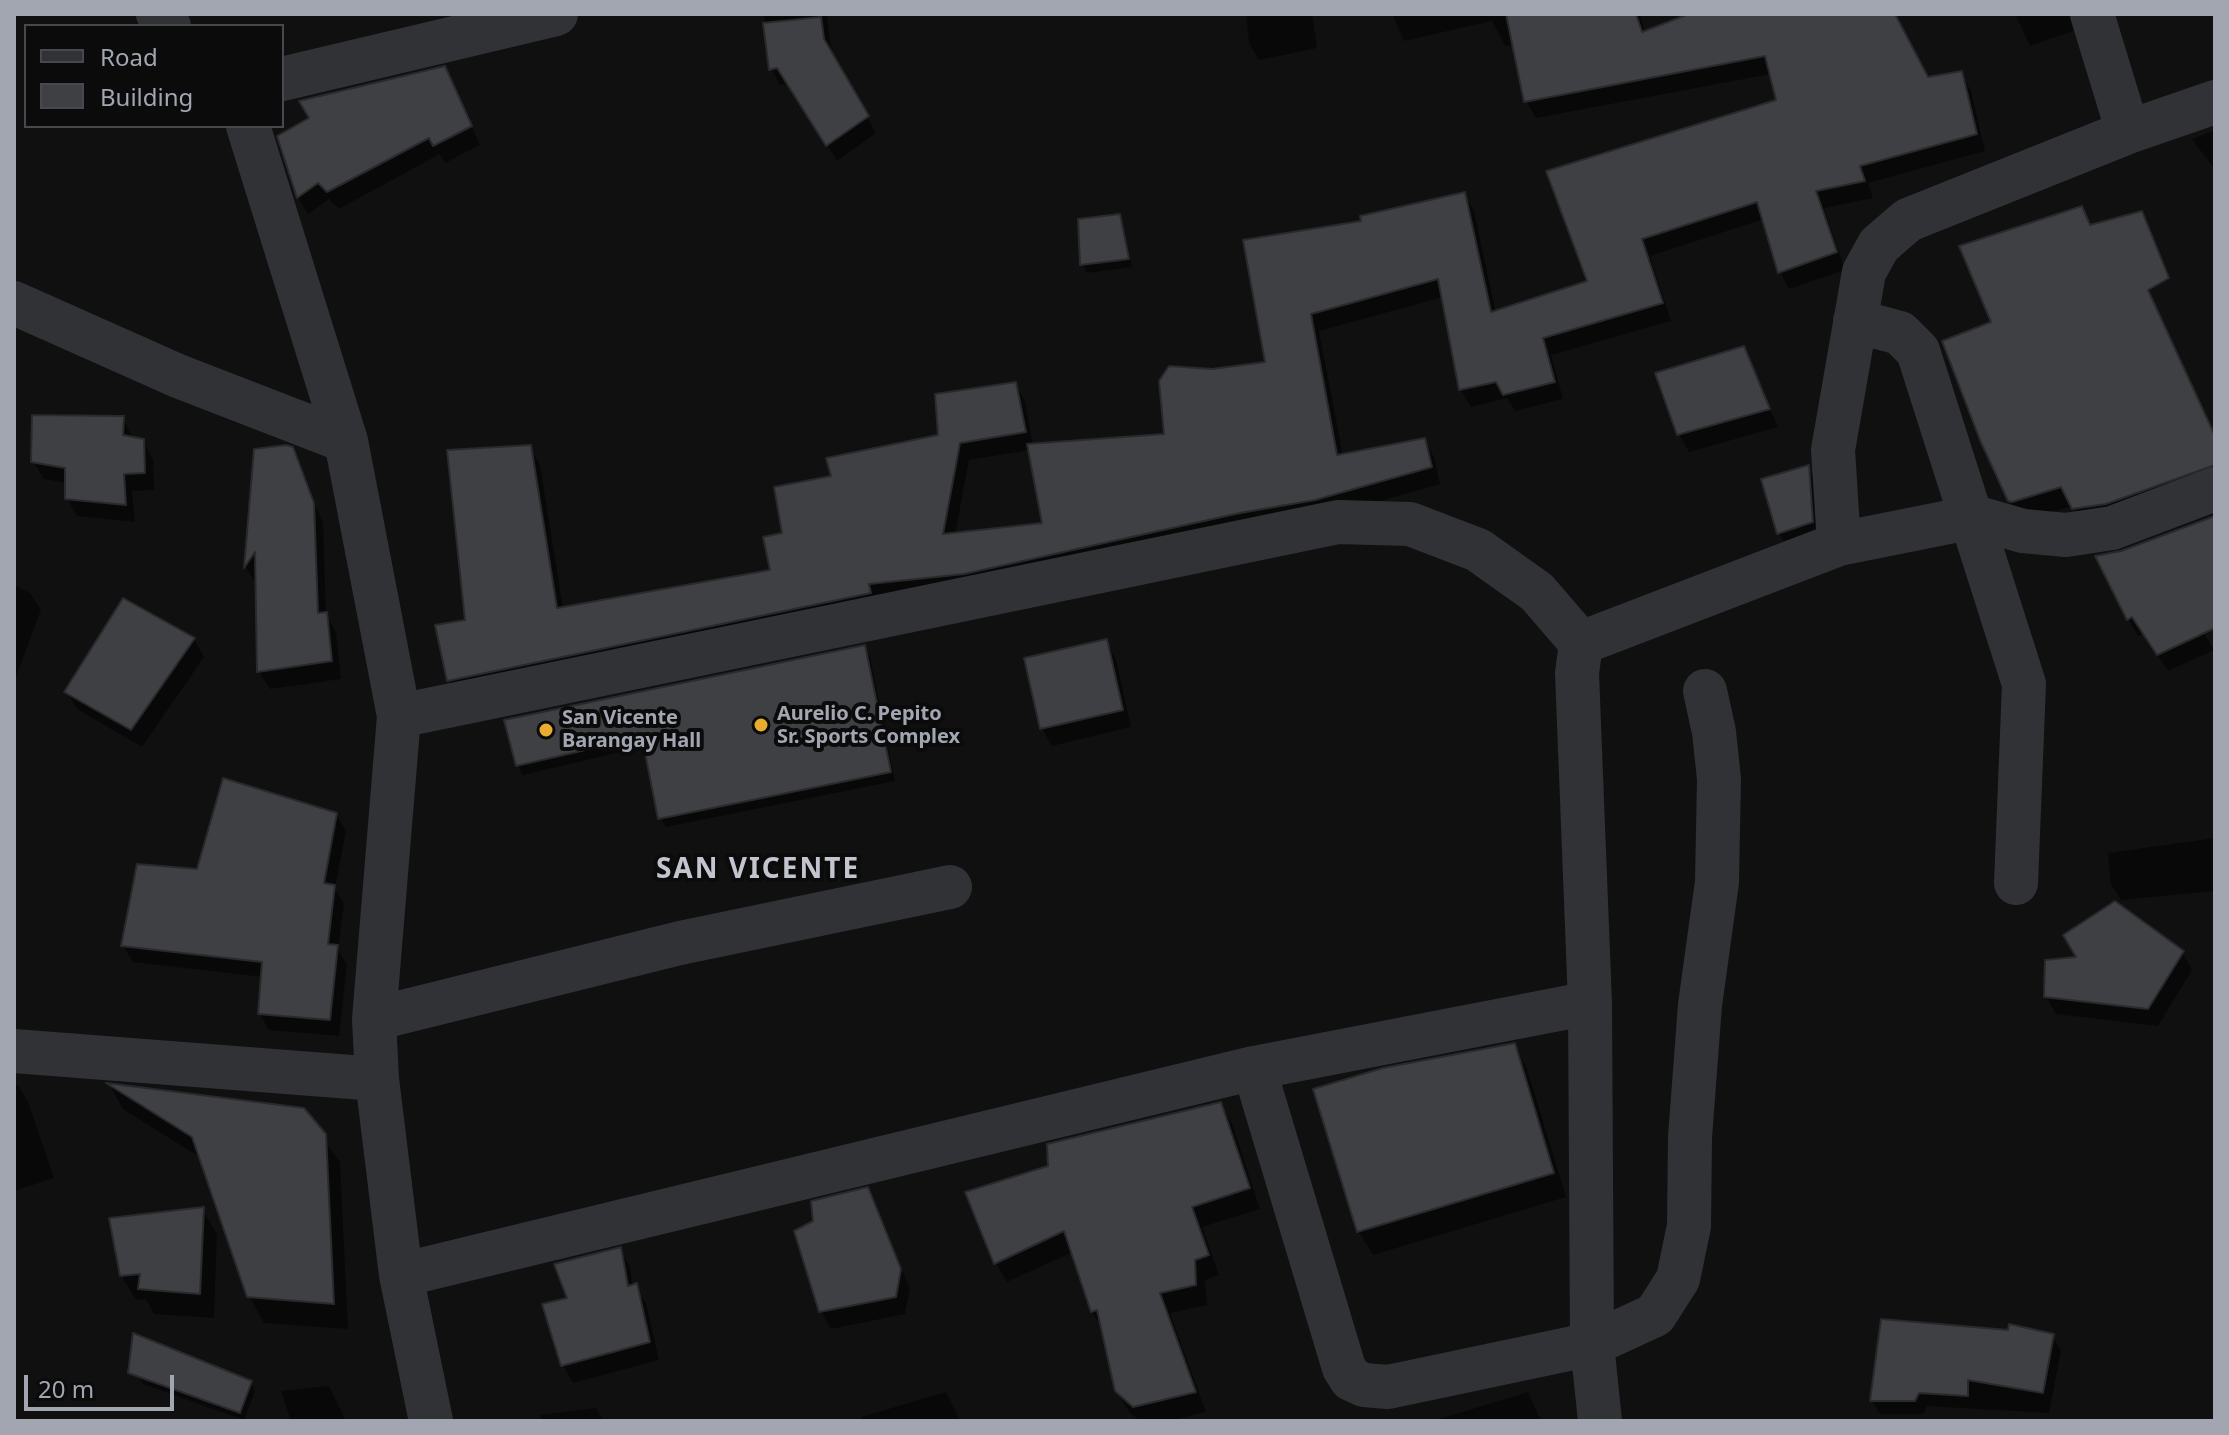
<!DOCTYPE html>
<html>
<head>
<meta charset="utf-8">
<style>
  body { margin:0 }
  #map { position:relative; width:2229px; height:1435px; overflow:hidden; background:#101011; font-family:"Noto Sans",sans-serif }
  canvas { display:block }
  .frame { position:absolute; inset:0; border:16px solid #a1a6b1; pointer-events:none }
  .legend { position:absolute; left:24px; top:24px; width:260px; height:104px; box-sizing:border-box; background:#0b0b0c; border:2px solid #47494e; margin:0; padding:10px 14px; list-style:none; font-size:24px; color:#a1a6b1 }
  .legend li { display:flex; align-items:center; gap:16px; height:40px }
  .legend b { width:40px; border:2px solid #47494e }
  .scale { position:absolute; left:24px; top:1375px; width:150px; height:36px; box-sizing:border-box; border:4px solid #a1a6b1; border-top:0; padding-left:10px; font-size:24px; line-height:28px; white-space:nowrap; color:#a1a6b1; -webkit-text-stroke:6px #0b0b0c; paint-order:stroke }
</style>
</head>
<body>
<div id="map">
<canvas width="2229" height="1435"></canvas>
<div class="frame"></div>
<ul class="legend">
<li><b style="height:10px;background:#313236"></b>Road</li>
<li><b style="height:22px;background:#3f4044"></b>Building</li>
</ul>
<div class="scale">20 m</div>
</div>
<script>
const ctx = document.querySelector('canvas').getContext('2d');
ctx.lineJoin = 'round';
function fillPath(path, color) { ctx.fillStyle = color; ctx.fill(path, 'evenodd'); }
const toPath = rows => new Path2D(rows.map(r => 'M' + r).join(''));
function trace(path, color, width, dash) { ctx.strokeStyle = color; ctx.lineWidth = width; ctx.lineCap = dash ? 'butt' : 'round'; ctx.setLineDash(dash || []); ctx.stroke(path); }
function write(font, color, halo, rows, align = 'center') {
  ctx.font = font + ' "Noto Sans",sans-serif'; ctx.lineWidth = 8; ctx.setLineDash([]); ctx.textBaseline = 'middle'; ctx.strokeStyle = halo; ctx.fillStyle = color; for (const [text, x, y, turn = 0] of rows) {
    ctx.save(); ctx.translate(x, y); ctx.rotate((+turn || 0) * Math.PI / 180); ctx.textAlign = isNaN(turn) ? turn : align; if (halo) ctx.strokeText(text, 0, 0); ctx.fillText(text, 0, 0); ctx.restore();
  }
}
const shadow = toPath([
  [764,14,827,14,832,57,876,133,837,161,788,84,780,85,771,69],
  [1246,14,1312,14,1317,48,1259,60,1249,43],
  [1392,14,1640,14,1645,33,1694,14,1894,14,1928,79,1961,73,1971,91,1985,151,1868,183,1873,198,1824,208,1845,270,1789,289,1780,272,1764,219,1650,256,1671,321,1551,355,1563,399,1515,411,1507,398,1471,407,1461,390,1443,297,1319,331,1343,456,1424,440,1434,457,1440,484,1325,517,459,697,449,680,530,447,540,465,563,608,772,572,785,534,833,477,941,436,1015,384,1025,401,1033,446,1166,436,1212,371,1267,363,1363,222,1464,194,1474,211,1496,313,1590,282,1778,102,1771,74,1536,118,1526,101,1515,45,1505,46,1492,21,1404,41],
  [1030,450,1044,524,955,535,969,460],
  [2015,14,2072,14,2076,30,2030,46],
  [444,68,480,145,445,163,440,154,339,209,329,199,308,214,298,197,280,137],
  [2215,130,2215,170,2192,139],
  [2081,208,2092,227,2126,241,2215,436,2215,486,2085,528,2073,506,2021,520,2009,500,1994,323],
  [1118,216,1132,267,1087,273,1082,264],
  [1743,348,1778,427,1689,452,1679,434],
  [123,418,133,439,143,441,153,459,154,490,132,491,135,522,77,516,67,498,67,483,44,479,33,461],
  [291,449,323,523,326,615,336,632,341,679,270,689,259,672,258,580,255,583,246,567,255,451],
  [1808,467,1818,484,1821,540,1789,551,1779,533],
  [2215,518,2215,606,2195,617,2214,650,2168,671,2143,633,2138,636,2128,619,2121,553],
  [14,585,30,593,41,610,14,682],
  [123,600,194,639,204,657,142,747,77,709,67,692],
  [1106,642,1116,659,1131,727,1052,746,1042,728],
  [864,647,870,657,895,781,666,827,660,818,646,746,523,775,518,766,507,721],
  [336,814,346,831,335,889,344,904,338,950,347,964,339,1036,269,1030,260,1014,263,977,133,962,123,946,199,872],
  [2215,838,2215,891,2121,900,2111,884,2108,853],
  [2182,952,2192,970,2158,1026,2056,1014,2046,996],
  [1514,1045,1527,1069,1566,1197,1373,1255,1359,1232,1316,1090],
  [18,1085,28,1102,54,1178,14,1191,14,1086],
  [110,1086,303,1110,340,1162,348,1329,264,1323,249,1296,201,1158,123,1109],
  [1220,1104,1232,1124,1260,1209,1202,1227,1219,1275,1205,1280,1207,1305,1170,1313,1206,1412,1169,1421,1140,1421,1129,1412,1117,1391,1104,1331,1092,1312,1073,1252,1007,1282,996,1263,1051,1167],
  [867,1190,910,1288,905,1314,831,1329,821,1311],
  [202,1209,217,1234,214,1318,154,1314,146,1299,136,1300,121,1275],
  [620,1250,630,1267,633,1287,646,1303,659,1360,573,1383,563,1365,570,1300],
  [2052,1336,2061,1350,2049,1413,1927,1406,1923,1414,1880,1414,1872,1401],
  [138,1375,250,1382,255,1391,244,1420,143,1384],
  [329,1386,346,1421,291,1421,281,1391],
  [946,1392,960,1421,862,1421,861,1417],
  [1528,1392,1541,1421,1433,1421],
  [596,1408,604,1421,542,1421,540,1415]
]);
const building = toPath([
  [1506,14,1636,14,1642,32,1689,14,1895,14,1928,77,1962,71,1977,134,1860,166,1865,181,1816,191,1837,252,1778,273,1757,202,1642,239,1663,303,1543,338,1555,382,1503,395,1496,382,1459,390,1438,279,1311,314,1337,455,1425,438,1432,467,1315,500,1240,513,964,574,869,584,871,593,447,681,435,625,465,620,447,450,531,445,557,608,770,570,763,537,782,533,774,487,831,476,826,458,938,435,935,394,1016,382,1026,432,960,443,943,534,1042,523,1027,444,1164,434,1159,381,1169,366,1212,369,1265,362,1243,240,1361,221,1360,216,1465,192,1491,312,1587,281,1546,171,1776,100,1765,56,1524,102,1506,14],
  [821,17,824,39,869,116,826,146,777,68,769,70,763,23,821,17],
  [445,66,472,126,433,146,429,138,327,192,318,183,297,198,277,136,309,118,299,101,445,66],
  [2082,206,2090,225,2142,211,2169,278,2148,290,2215,436,2215,465,2106,504,2072,509,2061,487,2012,502,2008,501,1980,440,1942,341,1991,322,1959,246,2082,206],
  [1120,214,1129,259,1080,265,1078,219,1120,214],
  [1744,346,1770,409,1677,435,1655,373,1744,346],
  [32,415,124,416,123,435,144,439,145,473,124,474,126,505,65,499,65,468,31,462,32,415],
  [286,445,293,447,314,503,318,613,327,612,332,661,257,672,255,552,244,568,254,449,286,445],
  [1809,465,1813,522,1777,534,1761,479,1809,465],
  [2215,516,2215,628,2157,655,2132,617,2127,620,2095,556,2121,551,2215,516],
  [123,598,195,638,131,730,64,692,123,598],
  [1107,639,1123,710,1040,729,1024,658,1107,639],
  [865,645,891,772,658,819,642,737,516,766,504,720,865,645],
  [223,778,337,813,324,883,335,885,328,944,338,945,330,1020,258,1014,262,962,121,946,137,864,197,869,223,778],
  [2115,901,2184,951,2148,1009,2044,997,2045,960,2076,957,2063,935,2115,901],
  [1515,1043,1554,1173,1357,1232,1313,1089,1383,1068,1515,1043],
  [106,1083,304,1108,326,1134,334,1304,247,1297,192,1137,106,1083],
  [1221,1102,1250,1188,1192,1207,1209,1255,1195,1260,1196,1285,1160,1293,1196,1392,1133,1407,1115,1391,1097,1310,1091,1312,1064,1231,994,1264,965,1192,1048,1166,1047,1144,1221,1102],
  [868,1187,901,1269,896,1297,819,1312,794,1231,813,1221,811,1201,868,1187],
  [204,1207,200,1294,138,1289,140,1274,120,1276,109,1218,204,1207],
  [621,1247,628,1286,637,1283,650,1342,561,1366,542,1304,567,1298,554,1264,621,1247],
  [1881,1319,2008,1330,2009,1324,2054,1334,2043,1393,1968,1380,1968,1396,1919,1393,1915,1401,1870,1401,1881,1319],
  [133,1333,252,1381,240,1413,128,1373,133,1333]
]);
const minor = toPath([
  [158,14,169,26],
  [2092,14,2128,132],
  [282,79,556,14],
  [248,126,346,441,399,716,374,1019,377,1079,401,1275,431,1421],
  [14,303,178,376,346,441],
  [1855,321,1900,333,1918,351,2024,684,2016,883],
  [1839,544,1833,450,1864,272,1879,245,1908,220,2128,132,2215,102],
  [1581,643,1839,544,1974,517,2023,531,2066,535,2112,528,2215,489],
  [399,716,1338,522,1410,524,1478,550,1537,592,1581,643,1577,673,1590,1003,1592,1344,1600,1421],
  [374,1019,680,943,950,887],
  [14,1051,377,1079],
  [1254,1068,1344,1368,1351,1379,1364,1385,1388,1387,1592,1344,1655,1315,1678,1279,1689,1226,1690,1137,1700,1005,1717,882,1719,779,1714,732,1705,691],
  [401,1275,1254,1068,1590,1003]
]);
const markers = [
  [761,725,8,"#e9ac2f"],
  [546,730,8,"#e9ac2f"]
];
const poiNames = [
  ["Aurelio C. Pepito",777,714],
  ["Sr. Sports Complex",777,737],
  ["San Vicente",562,718],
  ["Barangay Hall",562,741]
];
const districtNames = [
  ["SAN VICENTE",758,870]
];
fillPath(shadow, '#0007');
fillPath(building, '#3f4044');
trace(building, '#2a2a2d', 2);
trace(minor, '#313236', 44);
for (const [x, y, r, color] of markers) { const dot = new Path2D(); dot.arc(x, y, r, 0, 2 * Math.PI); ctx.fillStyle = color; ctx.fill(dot); trace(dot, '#0b0b0c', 3); }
write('bold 20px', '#a1a6b1', '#0b0b0c', poiNames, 'left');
ctx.letterSpacing = '2px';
write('bold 28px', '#c2c5ce', '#0b0b0c', districtNames);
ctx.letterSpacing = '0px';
</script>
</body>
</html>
